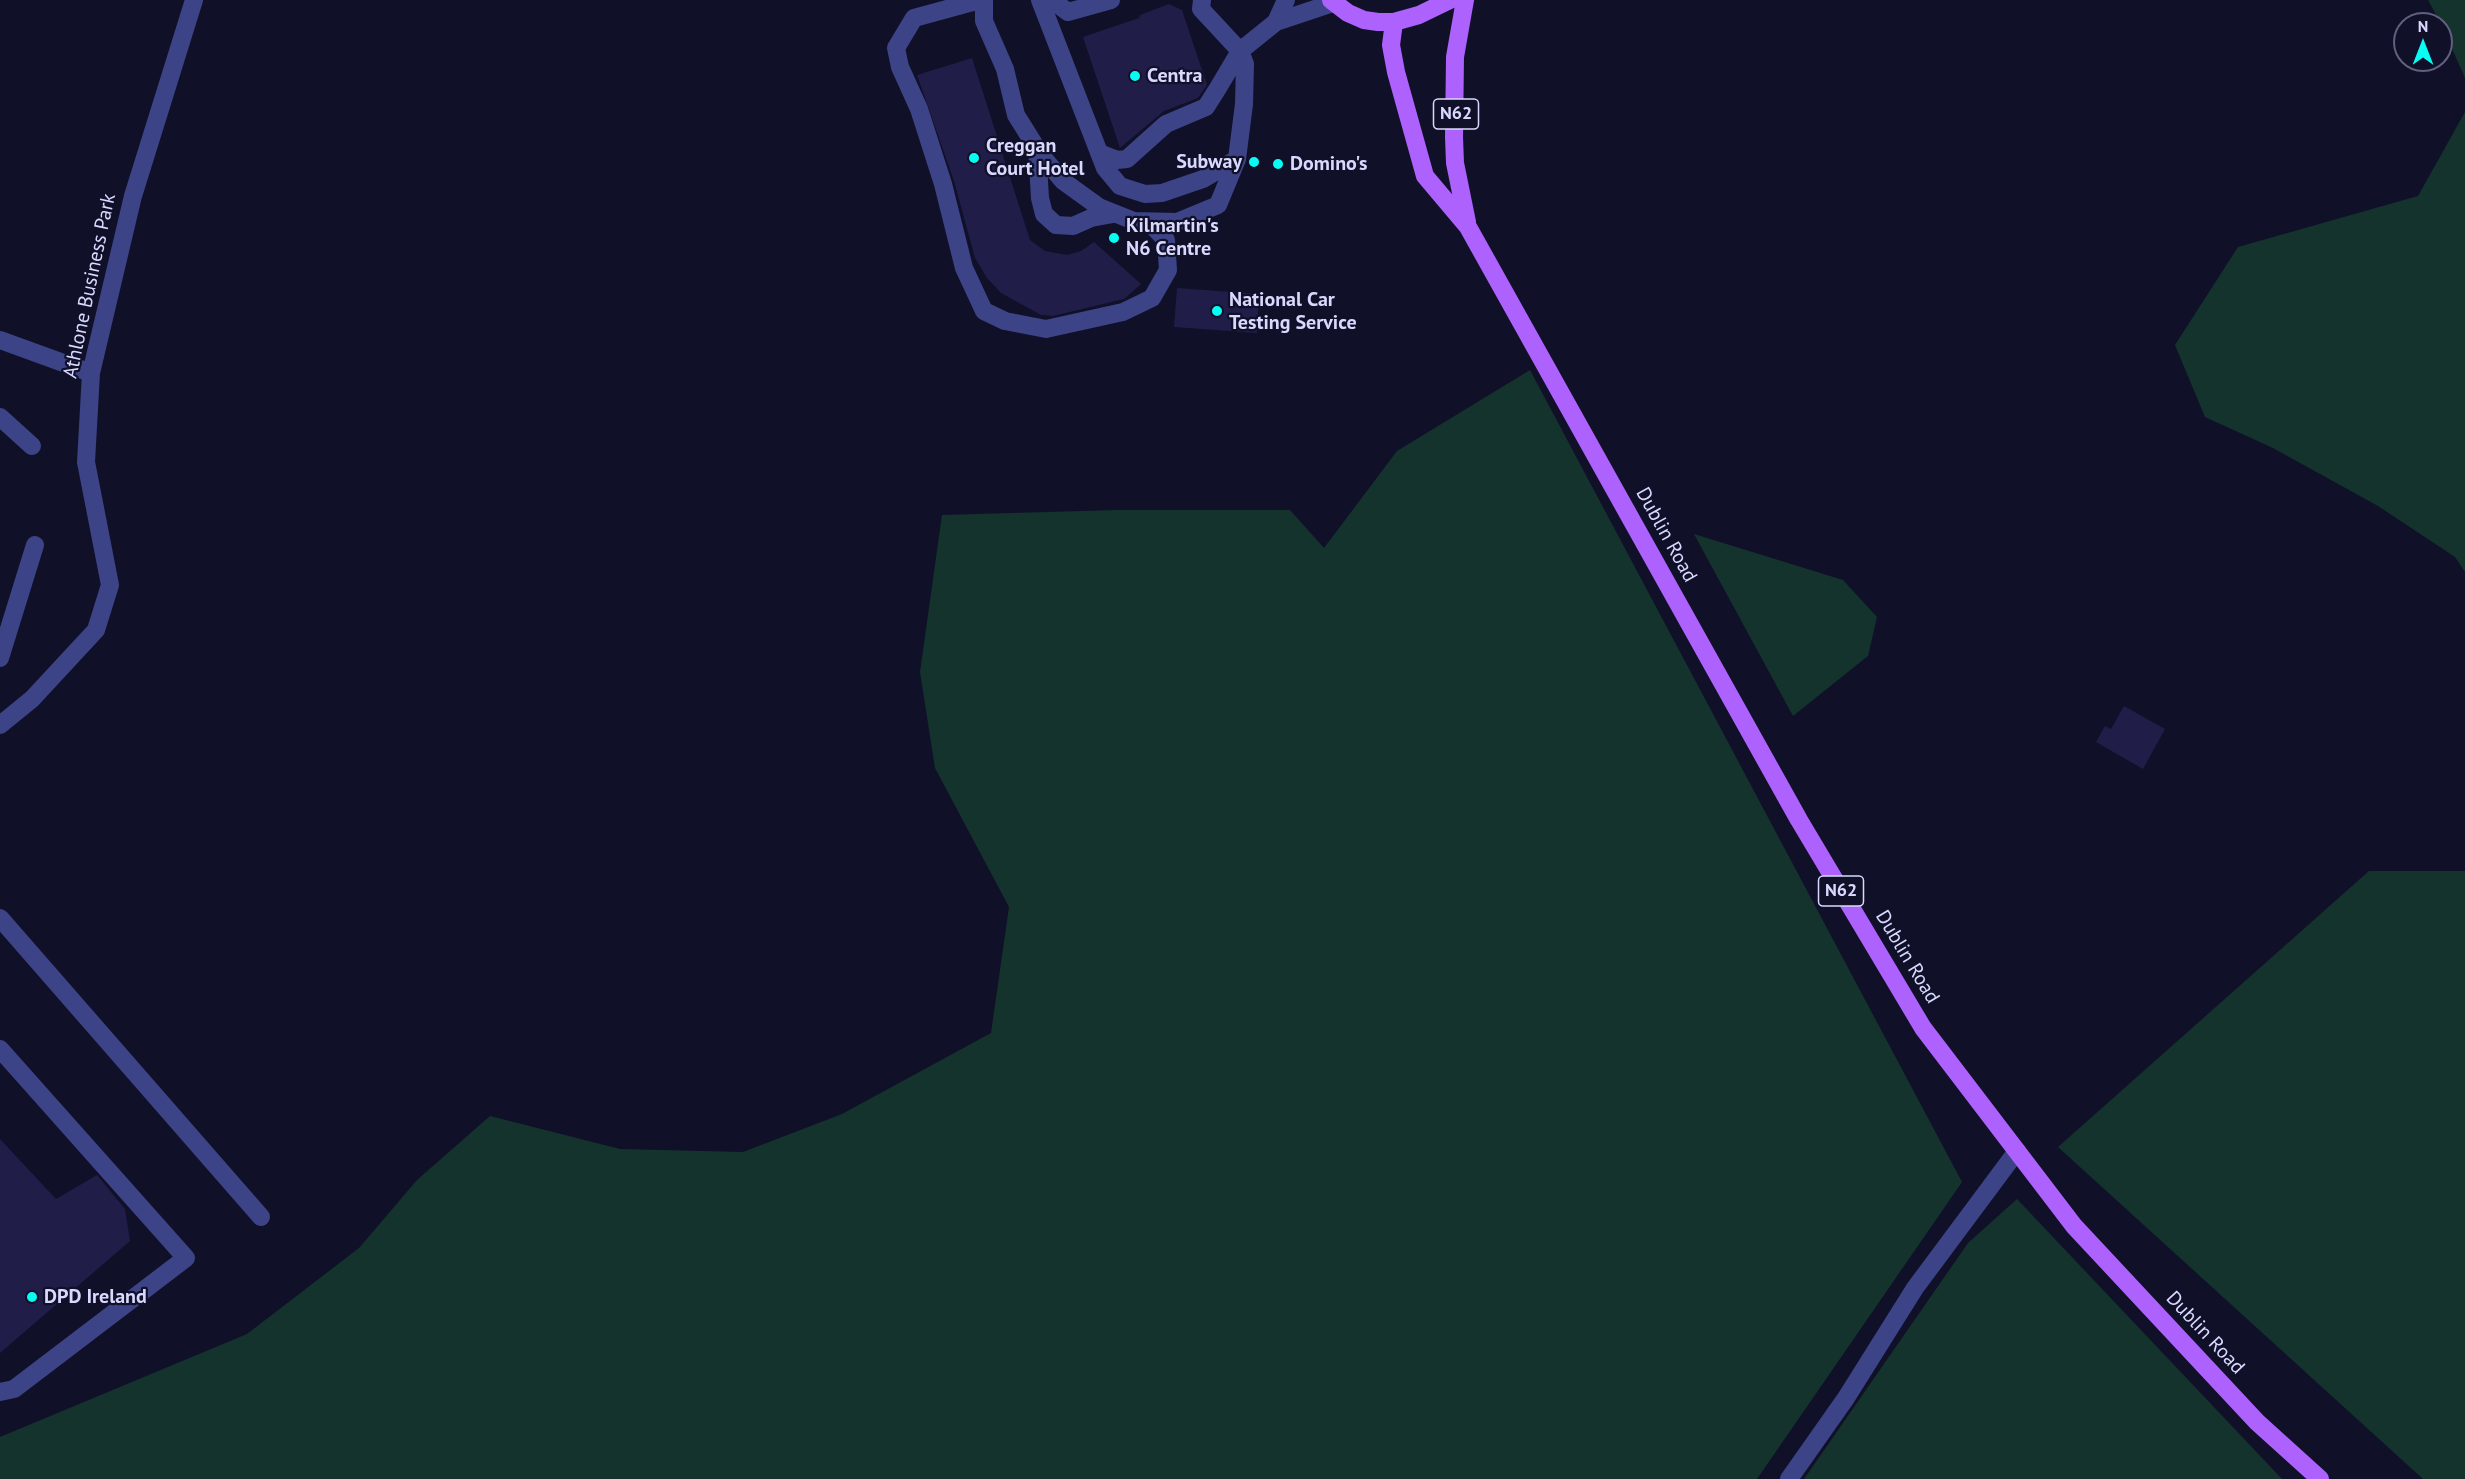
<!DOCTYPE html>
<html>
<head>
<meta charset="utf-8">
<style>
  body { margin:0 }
  #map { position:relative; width:2465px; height:1479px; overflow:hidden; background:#111029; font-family:"PT Sans",sans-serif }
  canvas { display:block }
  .north { position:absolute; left:2393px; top:12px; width:60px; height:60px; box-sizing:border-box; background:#111029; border:2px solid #61607f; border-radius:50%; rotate:0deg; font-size:16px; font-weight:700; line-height:24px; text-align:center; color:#d9d9ff }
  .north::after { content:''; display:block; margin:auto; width:21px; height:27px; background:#07fcf3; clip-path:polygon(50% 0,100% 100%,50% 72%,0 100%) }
</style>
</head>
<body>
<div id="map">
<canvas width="2465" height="1479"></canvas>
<div class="north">N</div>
</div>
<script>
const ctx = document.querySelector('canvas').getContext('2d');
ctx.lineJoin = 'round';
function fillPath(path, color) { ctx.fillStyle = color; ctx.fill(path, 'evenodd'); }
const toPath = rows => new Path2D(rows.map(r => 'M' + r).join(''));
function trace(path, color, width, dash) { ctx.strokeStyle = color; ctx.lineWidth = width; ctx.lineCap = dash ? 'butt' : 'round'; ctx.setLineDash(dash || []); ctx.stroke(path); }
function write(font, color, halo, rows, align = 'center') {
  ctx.font = font + ' "PT Sans",sans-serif'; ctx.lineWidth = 4.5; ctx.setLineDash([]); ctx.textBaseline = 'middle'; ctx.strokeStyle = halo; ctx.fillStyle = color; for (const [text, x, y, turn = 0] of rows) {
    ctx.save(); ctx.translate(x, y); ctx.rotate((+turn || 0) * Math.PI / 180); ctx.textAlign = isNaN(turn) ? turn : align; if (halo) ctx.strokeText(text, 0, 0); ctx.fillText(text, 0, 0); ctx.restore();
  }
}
const green = toPath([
  [2428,0,2465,0,2465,78,2441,24],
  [2465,112,2465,572,2455,557,2378,506,2273,448,2205,417,2175,345,2238,247,2418,196],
  [1530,370,1962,1182,1757,1479,0,1479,0,1437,247,1334,359,1248,417,1180,490,1116,620,1149,743,1152,842,1114,991,1033,1009,907,935,768,920,672,942,515,1118,510,1290,510,1324,548,1397,451],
  [1694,534,1843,580,1877,617,1868,656,1793,716],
  [2369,871,2465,871,2465,1479,2423,1479,2058,1147],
  [2017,1199,2282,1479,1804,1479,1968,1243]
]);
const building = toPath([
  [1169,4,1182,10,1207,85,1198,98,1164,111,1120,148,1083,37,1139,18,1140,15],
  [972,58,1030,240,1045,251,1067,255,1081,251,1094,242,1141,284,1124,299,1053,316,1041,315,1001,293,987,278,975,258,954,181,917,75],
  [1177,288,1259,294,1257,333,1174,327],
  [2124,706,2165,729,2143,769,2096,742,2105,726,2111,729],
  [0,1139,56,1199,97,1175,125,1209,130,1241,0,1353]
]);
const minor = toPath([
  [980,0,914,18,896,48,900,67,919,109,943,184,964,268,984,311,1005,321,1046,329,1123,312,1152,298,1168,270,1166,240,1149,222],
  [984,0,984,21,1005,69,1016,115,1041,155,1063,181,1099,207,1134,221,1177,222,1218,205,1237,159,1244,104,1245,64,1240,51,1276,22,1333,3],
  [1040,0,1105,168,1120,186,1145,194,1162,193,1203,179,1237,159],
  [1057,0,1060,6,1068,12,1111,0],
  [1276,22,1286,0],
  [1037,148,1040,198,1044,214,1056,225,1073,226,1091,218,1113,214],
  [1099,153,1117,160,1127,159,1166,124,1206,107,1218,88,1240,51,1201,9,1202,0],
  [0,340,91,373],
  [0,417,32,446],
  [0,658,35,545],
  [0,725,32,699,96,630,110,585,86,462,91,373,133,196,194,0],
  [0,918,261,1217],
  [0,1049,186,1258,14,1389,0,1392],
  [1789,1479,1846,1398,1915,1288,2017,1151]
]);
const major = toPath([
  [1331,0,1348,13,1364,20,1378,22,1394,22,1419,15,1450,0],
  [1465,0,1455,57,1454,137,1455,163,1467,222],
  [1394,22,1391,45,1396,72,1425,176,1468,227,1799,820,1923,1028,2074,1226,2257,1422,2320,1479]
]);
const markers = [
  [1135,76,6,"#07fcf3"],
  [974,158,6,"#07fcf3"],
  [1254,162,6,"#07fcf3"],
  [1278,164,6,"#07fcf3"],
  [1114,238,6,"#07fcf3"],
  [1217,311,6,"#07fcf3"],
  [32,1297,6,"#07fcf3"]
];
const shields = [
  [1456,114,45],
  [1841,891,45]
];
const shieldNames = [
  ["N62",1456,114],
  ["N62",1841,891]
];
const poiNames = [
  ["Centra",1147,76],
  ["Creggan",986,146],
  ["Court Hotel",986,169],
  ["Subway",1242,162,"right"],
  ["Domino's",1290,164],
  ["Kilmartin's",1126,226],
  ["N6 Centre",1126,249],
  ["National Car",1229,300],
  ["Testing Service",1229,323],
  ["DPD Ireland",44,1297]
];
const streetNames = [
  ["Athlone Business Park",90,286,-78],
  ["Dublin Road",1666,535,61],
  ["Dublin Road",1907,957,59],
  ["Dublin Road",2205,1333,47]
];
fillPath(green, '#14332d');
fillPath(building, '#201d49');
trace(minor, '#3c4487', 18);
trace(major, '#ad61fd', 18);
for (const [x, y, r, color] of markers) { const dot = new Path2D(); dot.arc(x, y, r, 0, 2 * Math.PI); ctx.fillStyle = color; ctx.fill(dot); trace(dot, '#111029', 2); }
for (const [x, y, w] of shields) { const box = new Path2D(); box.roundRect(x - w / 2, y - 15, w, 30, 4.5); ctx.fillStyle = '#111029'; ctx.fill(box); trace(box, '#d9d9ff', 1.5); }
write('bold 18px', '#d9d9ff', null, shieldNames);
write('bold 20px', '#d9d9ff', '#111029', poiNames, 'left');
write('20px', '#d9d9ff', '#111029', streetNames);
</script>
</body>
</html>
